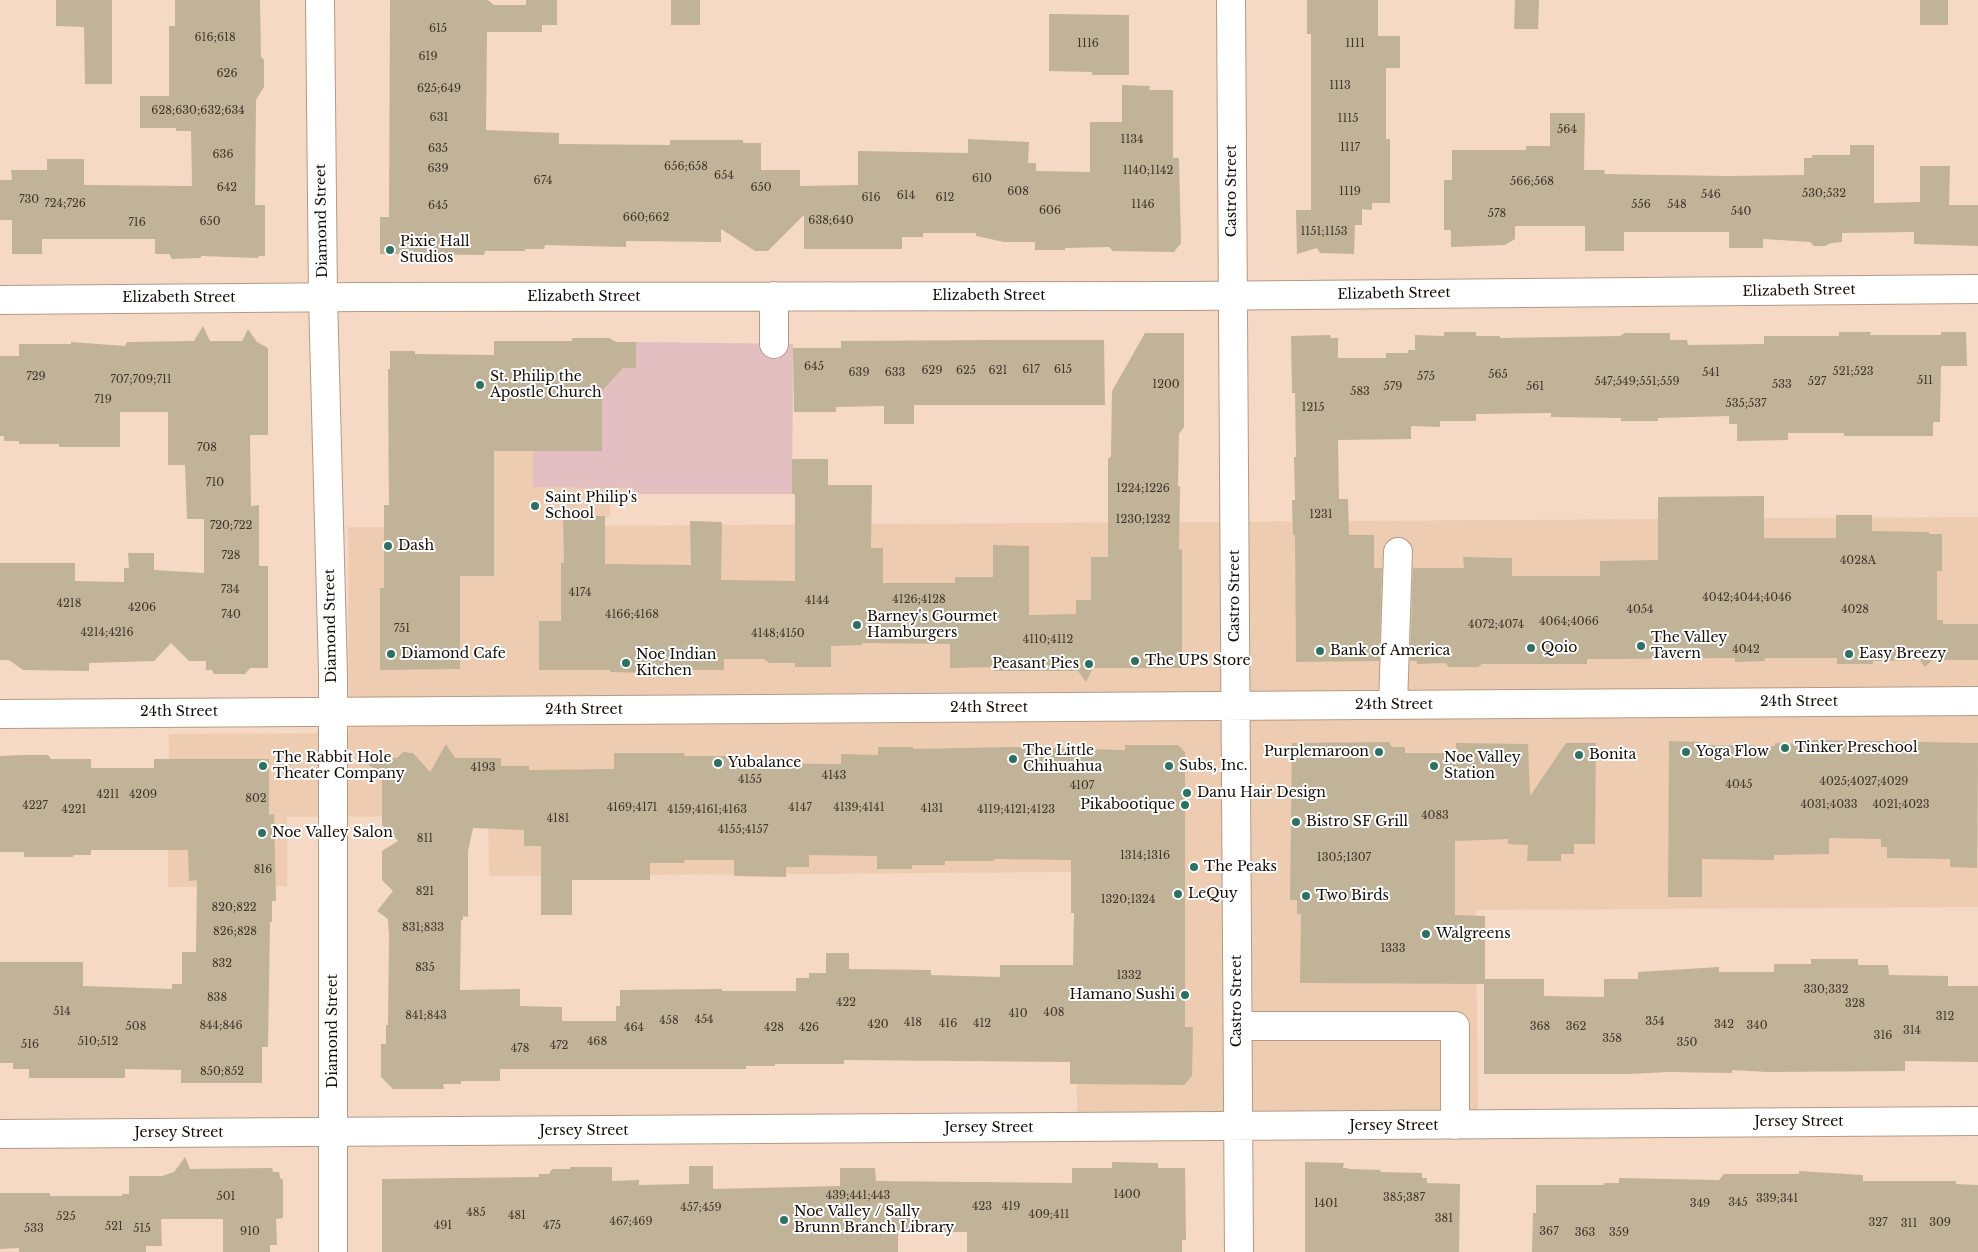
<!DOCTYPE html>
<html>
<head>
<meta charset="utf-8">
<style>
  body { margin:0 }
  canvas { display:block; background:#f5d9c4 }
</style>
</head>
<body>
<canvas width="1978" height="1252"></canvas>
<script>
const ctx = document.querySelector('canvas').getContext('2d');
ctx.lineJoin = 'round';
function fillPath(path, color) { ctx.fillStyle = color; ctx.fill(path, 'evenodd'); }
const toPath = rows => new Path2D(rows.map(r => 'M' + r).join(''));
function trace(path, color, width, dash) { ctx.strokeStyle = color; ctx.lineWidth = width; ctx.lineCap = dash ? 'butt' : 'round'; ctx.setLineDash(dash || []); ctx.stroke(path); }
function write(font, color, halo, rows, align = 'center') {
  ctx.font = font + ' "Libre Baskerville",serif'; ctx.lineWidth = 4; ctx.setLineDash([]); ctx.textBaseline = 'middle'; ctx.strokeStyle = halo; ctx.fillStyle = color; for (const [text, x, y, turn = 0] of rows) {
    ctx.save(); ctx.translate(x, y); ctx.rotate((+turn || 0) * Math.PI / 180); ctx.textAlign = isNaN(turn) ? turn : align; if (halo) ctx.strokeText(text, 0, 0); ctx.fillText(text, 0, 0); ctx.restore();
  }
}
const built = toPath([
  [572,338,609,338,616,342,793,344,792,494,610,494,610,517,563,516,563,526,1978,517,1978,907,1476,910,1478,1114,1077,1117,1075,872,489,876,488,816,287,817,287,886,168,887,169,734,349,733,348,527,460,527,460,496,389,497,388,446,494,446,494,451,572,451]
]);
const green = toPath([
  [636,342,793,344,792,494,635,494,634,488,533,487,533,451,582,451,602,380,613,379,623,368,636,367]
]);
const building = toPath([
  [56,0,112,0,112,84,85,84,84,27,56,26],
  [175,0,260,0,261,57,264,60,264,87,256,100,255,205,265,205,265,256,259,256,258,258,202,256,200,258,172,259,169,254,155,254,155,239,42,239,42,254,12,254,12,220,0,220,0,180,12,180,11,170,47,170,47,159,84,159,84,185,192,186,191,131,176,131,176,128,140,128,140,96,169,96,169,26,175,26],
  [390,0,488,0,494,5,526,5,526,0,557,0,557,25,542,25,542,32,487,32,486,130,559,133,559,144,670,145,670,140,743,140,743,143,761,143,761,170,800,170,800,186,858,185,858,151,968,153,968,139,1029,142,1028,163,1036,163,1036,171,1090,172,1090,122,1122,122,1122,85,1150,86,1149,90,1173,90,1173,158,1179,158,1181,243,1174,252,1113,251,1109,247,1065,248,1065,250,1035,250,1035,242,1004,242,976,236,976,233,923,233,923,237,902,237,902,249,804,249,804,215,768,251,755,251,721,229,721,242,626,241,626,247,545,245,544,249,525,249,525,251,485,251,484,255,380,254,380,217,389,217],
  [671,0,700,0,700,25,671,25],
  [1307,0,1378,0,1378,36,1400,36,1400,68,1386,68,1386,139,1390,139,1390,203,1372,203,1372,210,1362,209,1362,225,1355,225,1354,254,1320,253,1317,248,1297,254,1296,210,1311,210,1311,34,1307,34],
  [1515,0,1539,0,1538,29,1514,29],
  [1920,0,1948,0,1948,25,1920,25],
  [1049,14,1129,15,1129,75,1092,75,1092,72,1049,71],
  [1550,113,1585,113,1584,170,1605,170,1604,174,1727,176,1804,175,1804,158,1812,158,1812,155,1850,155,1850,145,1874,145,1874,203,1920,202,1920,166,1950,166,1949,205,1978,205,1978,246,1914,244,1914,232,1842,233,1842,242,1831,243,1825,246,1814,246,1810,242,1763,239,1763,248,1729,248,1729,232,1624,232,1624,251,1585,251,1585,226,1515,226,1515,239,1505,245,1451,247,1451,230,1444,230,1444,180,1452,180,1452,150,1526,150,1526,146,1550,146],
  [203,326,210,341,242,341,248,329,257,342,268,348,268,435,250,435,251,506,259,505,259,566,268,566,268,668,250,668,245,674,214,674,212,670,206,670,206,661,189,661,171,643,154,661,89,663,89,671,23,670,9,660,0,660,0,563,75,563,75,581,124,582,124,568,129,568,128,553,154,553,154,570,204,573,204,519,187,519,185,465,168,465,168,412,120,412,120,447,59,447,59,444,19,444,19,441,4,441,4,436,0,436,0,356,19,356,19,344,71,344,71,342,125,346,127,342,194,341],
  [1444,332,1476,332,1476,336,1500,336,1500,338,1620,336,1625,333,1670,333,1670,340,1687,340,1688,345,1764,344,1764,336,1839,336,1839,332,1871,332,1870,335,1941,335,1941,332,1966,332,1967,366,1941,366,1940,422,1933,422,1933,436,1844,436,1844,433,1788,433,1788,440,1737,441,1737,424,1729,424,1729,416,1658,418,1658,421,1621,421,1621,418,1551,417,1551,413,1476,414,1476,421,1440,421,1440,427,1411,426,1411,439,1338,440,1339,499,1348,499,1349,535,1374,535,1374,568,1382,568,1379,661,1296,662,1295,535,1293,535,1292,500,1295,500,1294,457,1296,457,1295,393,1292,393,1291,336,1330,335,1331,338,1338,338,1338,358,1386,358,1386,353,1408,353,1408,350,1415,350,1415,335,1444,336],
  [1145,333,1184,333,1184,427,1179,434,1178,486,1180,487,1179,550,1182,549,1182,668,1093,668,1086,682,1078,671,994,671,994,667,950,668,950,644,862,643,862,645,831,646,831,667,795,667,795,663,769,663,764,659,724,659,724,670,653,670,653,673,610,672,610,670,539,670,539,621,561,621,561,563,564,563,563,516,605,516,605,564,691,565,690,521,722,522,721,580,795,581,795,494,792,494,792,459,828,459,828,485,872,485,871,548,883,548,883,583,955,583,955,577,993,577,993,545,1029,546,1029,615,1076,614,1076,600,1091,600,1091,557,1108,557,1108,459,1111,456,1112,391],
  [572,338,609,338,616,342,636,342,636,368,623,368,602,391,602,451,494,451,494,576,460,576,460,669,380,670,380,588,384,588,384,505,389,505,388,369,390,369,390,351,415,351,415,354,494,355,494,341,572,341],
  [995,340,1104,340,1105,405,914,405,914,424,884,424,884,406,836,407,836,412,794,412,793,348,841,348,841,341],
  [1764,496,1764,538,1836,538,1836,515,1872,515,1872,531,1929,532,1929,534,1942,534,1942,571,1937,571,1937,620,1943,620,1943,624,1978,624,1978,660,1932,660,1925,667,1920,660,1873,661,1873,664,1837,664,1837,658,1765,658,1765,661,1735,662,1735,658,1622,659,1587,659,1587,664,1482,664,1478,667,1449,667,1445,663,1417,664,1417,661,1410,661,1413,568,1464,568,1463,557,1512,558,1512,576,1600,576,1600,561,1658,560,1658,497],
  [1813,740,1978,743,1977,868,1950,867,1950,859,1887,858,1887,847,1881,847,1881,839,1829,838,1829,854,1774,855,1774,860,1702,859,1702,897,1668,897,1669,741,1700,742,1703,745,1775,746,1775,743,1810,744],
  [1389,742,1392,747,1405,747,1405,753,1456,753,1456,743,1528,744,1530,796,1566,743,1596,743,1595,844,1574,844,1574,854,1561,854,1561,861,1527,861,1528,845,1508,844,1508,839,1455,841,1455,915,1485,916,1485,979,1544,979,1544,996,1604,997,1604,979,1638,979,1638,972,1719,967,1719,972,1774,972,1774,964,1811,964,1811,959,1858,959,1858,965,1888,965,1889,975,1948,976,1948,986,1978,986,1978,1062,1905,1061,1905,1071,1767,1072,1732,1070,1732,1073,1668,1072,1631,1074,1484,1074,1484,984,1300,983,1301,914,1297,914,1297,900,1290,900,1292,743],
  [446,744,455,758,501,758,501,766,529,766,529,770,614,769,614,753,684,753,685,756,729,756,729,763,841,764,841,754,878,755,878,747,913,747,913,749,1012,747,1125,750,1125,745,1178,745,1185,752,1185,1027,1193,1027,1192,1076,1184,1085,1070,1084,1070,1062,844,1060,844,1064,775,1064,775,1066,746,1066,746,1069,500,1069,500,1081,461,1081,461,1084,443,1084,444,1089,393,1089,381,1077,381,1044,386,1044,386,1025,388,1025,389,936,388,919,377,911,393,891,382,880,382,851,398,841,382,825,382,775,358,757,397,758,403,752,413,753,430,772],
  [473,828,524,830,524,846,541,846,541,915,572,915,572,880,650,880,650,863,685,863,684,860,734,860,734,876,786,877,786,867,809,867,809,855,877,856,877,869,912,869,912,865,945,865,945,861,994,861,994,859,1071,860,1071,913,1074,913,1073,965,1000,965,1000,977,931,975,931,970,849,969,849,953,826,953,826,973,809,973,809,978,796,978,796,991,722,991,722,989,620,990,620,1006,616,1006,616,1021,562,1021,562,1007,520,1006,520,989,460,990,461,920,463,920,463,916,468,917,468,851],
  [21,755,48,755,51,759,91,759,91,768,154,768,154,759,269,759,269,815,274,814,276,901,272,901,272,922,270,922,268,1047,262,1047,262,1083,181,1083,181,1070,125,1069,125,1078,29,1078,29,1069,13,1069,13,1063,0,1063,0,962,83,962,83,986,172,989,172,984,182,984,182,952,196,952,197,880,189,881,188,850,91,850,91,855,73,855,73,857,24,857,24,852,0,852,0,756],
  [185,1157,190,1169,272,1168,273,1172,279,1172,280,1178,283,1180,283,1218,276,1219,277,1245,270,1245,270,1252,223,1252,223,1219,161,1219,162,1246,146,1246,146,1252,19,1252,19,1248,0,1249,0,1193,50,1193,50,1196,122,1196,122,1194,129,1194,129,1176,162,1176,174,1172],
  [1112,1162,1158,1163,1158,1168,1185,1168,1186,1240,1182,1240,1182,1252,967,1252,967,1232,898,1232,898,1252,382,1252,382,1179,539,1177,539,1174,549,1174,552,1169,570,1169,570,1167,612,1167,612,1181,639,1180,639,1185,689,1184,689,1166,713,1166,713,1189,840,1186,840,1168,875,1168,876,1181,1072,1183,1072,1168,1112,1168],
  [1305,1162,1344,1163,1343,1168,1348,1168,1348,1169,1381,1170,1380,1172,1422,1173,1422,1178,1427,1178,1427,1183,1460,1184,1459,1252,1305,1252],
  [1799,1171,1863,1175,1863,1181,1956,1181,1956,1184,1978,1185,1978,1252,1532,1252,1533,1213,1536,1213,1536,1185,1604,1185,1604,1183,1619,1183,1619,1178,1719,1180,1724,1174,1799,1174]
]);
const minor = toPath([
  [320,0,323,297,333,673,333,1252],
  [1231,0,1239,1252],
  [0,300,362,297,1186,296,1978,289],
  [774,344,774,296],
  [1393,705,1398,552],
  [0,714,1978,701],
  [1238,1026,1455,1026,1455,1125],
  [0,1134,1978,1121]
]);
const markers = [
  [390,250,5,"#2d7163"],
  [480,385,5,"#2d7163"],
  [535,506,5,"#2d7163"],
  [388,546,5,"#2d7163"],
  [857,625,5,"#2d7163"],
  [1641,646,5,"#2d7163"],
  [1531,648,5,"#2d7163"],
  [1320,651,5,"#2d7163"],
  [391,654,5,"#2d7163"],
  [1849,654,5,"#2d7163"],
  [1135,661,5,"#2d7163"],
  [626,663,5,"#2d7163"],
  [1089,664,5,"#2d7163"],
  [1785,748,5,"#2d7163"],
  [1379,752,5,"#2d7163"],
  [1686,752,5,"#2d7163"],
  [1579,755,5,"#2d7163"],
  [1013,759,5,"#2d7163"],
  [718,763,5,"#2d7163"],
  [263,766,5,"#2d7163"],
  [1169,766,5,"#2d7163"],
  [1434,766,5,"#2d7163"],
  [1187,793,5,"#2d7163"],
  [1185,805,5,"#2d7163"],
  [1296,822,5,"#2d7163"],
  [262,833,5,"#2d7163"],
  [1194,867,5,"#2d7163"],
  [1178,894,5,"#2d7163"],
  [1306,896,5,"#2d7163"],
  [1426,934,5,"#2d7163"],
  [1185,995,5,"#2d7163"],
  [784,1220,5,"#2d7163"]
];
const numberNames = [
  ["615",438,29],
  ["616;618",215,38],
  ["1116",1088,44],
  ["1111",1355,44],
  ["619",428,57],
  ["626",227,74],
  ["1113",1340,86],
  ["625;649",439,89],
  ["628;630;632;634",198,111],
  ["631",439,118],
  ["1115",1348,119],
  ["564",1567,130],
  ["1134",1132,140],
  ["1117",1350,148],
  ["635",438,149],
  ["636",223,155],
  ["656;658",686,167],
  ["639",438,169],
  ["1140;1142",1148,171],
  ["654",724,176],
  ["610",982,179],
  ["674",543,181],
  ["566;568",1532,182],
  ["642",227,188],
  ["650",761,188],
  ["608",1018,192],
  ["1119",1350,192],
  ["530;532",1824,194],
  ["546",1711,195],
  ["614",906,196],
  ["616",871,198],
  ["612",945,198],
  ["730",29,200],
  ["724;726",65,204],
  ["1146",1143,205],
  ["556",1641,205],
  ["548",1677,205],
  ["645",438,206],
  ["606",1050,211],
  ["540",1741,212],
  ["578",1497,214],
  ["660;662",646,218],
  ["638;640",831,221],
  ["650",210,222],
  ["716",137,223],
  ["1151;1153",1324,232],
  ["645",814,367],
  ["617",1031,370],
  ["615",1063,370],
  ["629",932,371],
  ["625",966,371],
  ["621",998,371],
  ["521;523",1853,372],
  ["639",859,373],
  ["633",895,373],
  ["541",1711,373],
  ["565",1498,375],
  ["729",36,377],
  ["575",1426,377],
  ["707;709;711",141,380],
  ["511",1925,381],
  ["547;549;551;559",1637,382],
  ["527",1817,382],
  ["1200",1166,385],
  ["533",1782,385],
  ["579",1393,387],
  ["561",1535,387],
  ["583",1360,392],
  ["719",103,400],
  ["535;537",1746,404],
  ["1215",1313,408],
  ["708",207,448],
  ["710",215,483],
  ["1224;1226",1143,489],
  ["1231",1321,515],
  ["1230;1232",1143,520],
  ["720;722",231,526],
  ["728",231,556],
  ["4028A",1858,561],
  ["734",230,590],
  ["4174",580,593],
  ["4042;4044;4046",1747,598],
  ["4126;4128",919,600],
  ["4144",817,601],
  ["4218",69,604],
  ["4206",142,608],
  ["4054",1640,610],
  ["4028",1855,610],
  ["740",231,615],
  ["4166;4168",632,615],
  ["4064;4066",1569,622],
  ["4072;4074",1496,625],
  ["751",402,629],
  ["4214;4216",107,633],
  ["4148;4150",778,634],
  ["4110;4112",1048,640],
  ["4042",1746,650],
  ["4193",483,768],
  ["4143",834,776],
  ["4155",750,780],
  ["4025;4027;4029",1864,782],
  ["4045",1739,785],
  ["4107",1082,786],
  ["4211",108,795],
  ["4209",143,795],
  ["802",256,799],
  ["4031;4033",1829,805],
  ["4021;4023",1901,805],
  ["4227",35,806],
  ["4169;4171",632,808],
  ["4147",800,808],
  ["4139;4141",859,808],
  ["4131",932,809],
  ["4221",74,810],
  ["4159;4161;4163",707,810],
  ["4119;4121;4123",1016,810],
  ["4083",1435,816],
  ["4181",558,819],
  ["4155;4157",743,830],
  ["811",425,839],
  ["1314;1316",1145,856],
  ["1305;1307",1344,858],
  ["816",263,870],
  ["821",425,892],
  ["1320;1324",1128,900],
  ["820;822",234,908],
  ["831;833",423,928],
  ["826;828",235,932],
  ["1333",1393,949],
  ["832",222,964],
  ["835",425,968],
  ["1332",1129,976],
  ["330;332",1826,990],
  ["838",217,998],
  ["422",846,1003],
  ["328",1855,1004],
  ["514",62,1012],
  ["408",1054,1013],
  ["410",1018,1014],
  ["841;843",426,1016],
  ["312",1945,1017],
  ["454",704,1020],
  ["458",669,1021],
  ["354",1655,1022],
  ["418",913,1023],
  ["416",948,1024],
  ["412",982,1024],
  ["420",878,1025],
  ["342",1724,1025],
  ["844;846",221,1026],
  ["340",1757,1026],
  ["508",136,1027],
  ["368",1540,1027],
  ["362",1576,1027],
  ["464",634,1028],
  ["428",774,1028],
  ["426",809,1028],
  ["314",1912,1031],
  ["316",1883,1036],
  ["358",1612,1039],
  ["510;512",98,1042],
  ["468",597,1042],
  ["350",1687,1043],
  ["516",30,1045],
  ["472",559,1046],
  ["478",520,1049],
  ["850;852",222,1072],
  ["1400",1127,1195],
  ["439;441;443",858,1196],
  ["501",226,1197],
  ["385;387",1404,1198],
  ["339;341",1777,1199],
  ["345",1738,1203],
  ["1401",1326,1204],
  ["349",1700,1204],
  ["423",982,1207],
  ["419",1011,1207],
  ["457;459",701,1208],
  ["485",476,1213],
  ["409;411",1049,1215],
  ["481",517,1216],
  ["525",66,1217],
  ["381",1444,1219],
  ["467;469",631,1222],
  ["327",1878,1223],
  ["309",1940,1223],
  ["311",1909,1224],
  ["491",443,1226],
  ["475",552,1226],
  ["521",114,1227],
  ["533",34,1229],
  ["515",142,1229],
  ["910",250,1232],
  ["367",1549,1232],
  ["363",1585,1233],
  ["359",1619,1233]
];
const streetNames = [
  ["Castro Street",1232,191,-90],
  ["Diamond Street",322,221,-91],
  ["Elizabeth Street",1799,291,-1],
  ["Elizabeth Street",1394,294,-1],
  ["Elizabeth Street",989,296],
  ["Elizabeth Street",584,297],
  ["Elizabeth Street",179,298],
  ["Castro Street",1235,596,-90],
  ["Diamond Street",331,626,-91],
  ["24th Street",1799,702],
  ["24th Street",1394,705],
  ["24th Street",989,708],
  ["24th Street",584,710],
  ["24th Street",179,712],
  ["Castro Street",1237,1001,-90],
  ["Diamond Street",333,1031,-90],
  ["Jersey Street",1799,1122],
  ["Jersey Street",1394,1126],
  ["Jersey Street",989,1128],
  ["Jersey Street",584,1131],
  ["Jersey Street",179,1133]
];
const poiNames = [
  ["Pixie Hall",400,242],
  ["Studios",400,258],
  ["St. Philip the",490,377],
  ["Apostle Church",490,393],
  ["Saint Philip's",545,498],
  ["School",545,514],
  ["Dash",398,546],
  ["Barney's Gourmet",867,617],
  ["Hamburgers",867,633],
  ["The Valley",1651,638],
  ["Tavern",1651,654],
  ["Qoio",1541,648],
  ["Bank of America",1330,651],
  ["Diamond Cafe",401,654],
  ["Easy Breezy",1859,654],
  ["Noe Indian",636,655],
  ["Kitchen",636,671],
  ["The UPS Store",1145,661],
  ["Peasant Pies",1079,664,"right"],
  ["Tinker Preschool",1795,748],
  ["The Little",1023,751],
  ["Chihuahua",1023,767],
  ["Purplemaroon",1369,752,"right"],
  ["Yoga Flow",1696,752],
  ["Bonita",1589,755],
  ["The Rabbit Hole",273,758],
  ["Theater Company",273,774],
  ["Noe Valley",1444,758],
  ["Station",1444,774],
  ["Yubalance",728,763],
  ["Subs, Inc.",1179,766],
  ["Danu Hair Design",1197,793],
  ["Pikabootique",1175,805,"right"],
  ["Bistro SF Grill",1306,822],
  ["Noe Valley Salon",272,833],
  ["The Peaks",1204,867],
  ["LeQuy",1188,894],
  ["Two Birds",1316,896],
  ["Walgreens",1436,934],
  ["Hamano Sushi",1175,995,"right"],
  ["Noe Valley / Sally",794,1212],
  ["Brunn Branch Library",794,1228]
];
fillPath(built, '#eeccb2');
fillPath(green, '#e4bfc2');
fillPath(building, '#c1b397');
trace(minor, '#b49a86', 30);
trace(minor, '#fff', 28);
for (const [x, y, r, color] of markers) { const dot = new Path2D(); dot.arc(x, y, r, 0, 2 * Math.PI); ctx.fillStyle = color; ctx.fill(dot); trace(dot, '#fff', 2); }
write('11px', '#3f362a', null, numberNames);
write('14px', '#140c05', '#fff', streetNames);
write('14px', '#140c05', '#fff', poiNames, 'left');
</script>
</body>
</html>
